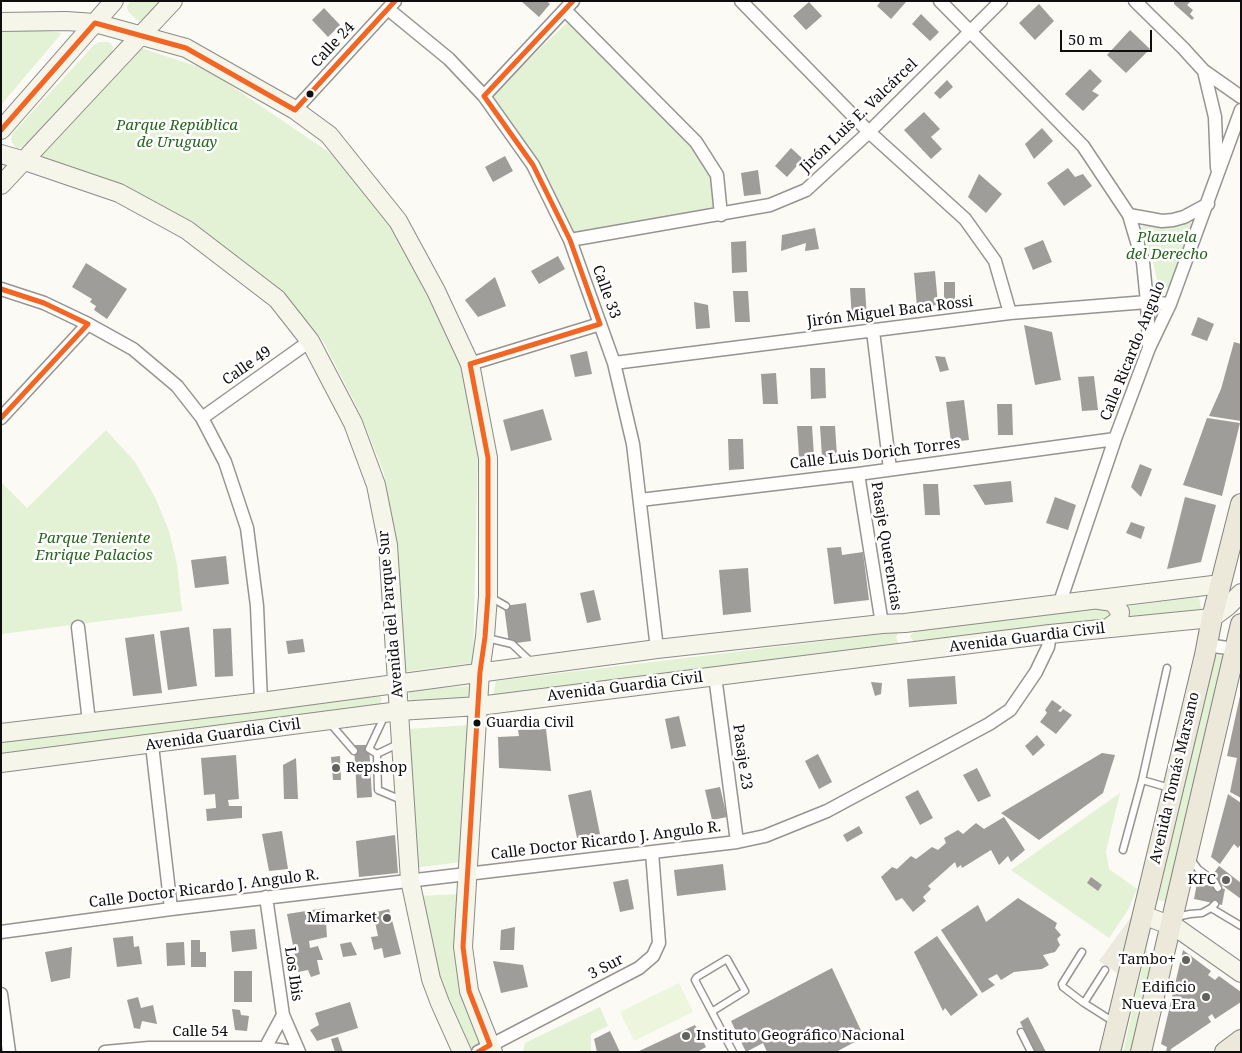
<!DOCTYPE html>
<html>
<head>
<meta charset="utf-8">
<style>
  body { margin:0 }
  #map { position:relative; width:1242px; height:1053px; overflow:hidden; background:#fcfaf4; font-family:"Noto Serif",serif }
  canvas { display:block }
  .frame { position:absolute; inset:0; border:2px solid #0e0e0e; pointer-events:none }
  .scale { position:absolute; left:1060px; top:30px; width:92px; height:22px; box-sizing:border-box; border:2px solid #0e0e0e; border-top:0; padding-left:6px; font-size:15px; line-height:18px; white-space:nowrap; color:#0e0e0e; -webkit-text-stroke:4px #fff; paint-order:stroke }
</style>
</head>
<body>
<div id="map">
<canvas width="1242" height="1053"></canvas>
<div class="frame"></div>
<div class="scale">50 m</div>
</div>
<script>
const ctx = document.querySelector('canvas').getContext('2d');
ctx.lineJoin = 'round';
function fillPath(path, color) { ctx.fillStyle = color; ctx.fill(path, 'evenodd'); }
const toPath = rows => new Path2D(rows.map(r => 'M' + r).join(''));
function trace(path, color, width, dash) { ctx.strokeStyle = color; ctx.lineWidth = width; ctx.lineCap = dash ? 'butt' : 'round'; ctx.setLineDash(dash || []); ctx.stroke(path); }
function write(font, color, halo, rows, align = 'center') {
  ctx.font = font + ' "Noto Serif",serif'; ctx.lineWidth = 5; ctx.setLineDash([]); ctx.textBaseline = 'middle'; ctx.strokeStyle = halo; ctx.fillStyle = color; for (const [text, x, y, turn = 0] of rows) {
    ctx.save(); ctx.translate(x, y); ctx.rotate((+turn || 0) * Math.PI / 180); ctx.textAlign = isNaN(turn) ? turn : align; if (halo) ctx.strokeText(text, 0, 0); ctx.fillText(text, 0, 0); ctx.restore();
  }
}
const green = toPath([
  [130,1,161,1,142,20,138,21,128,11,127,6],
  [570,20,693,145,713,177,716,211,572,236,490,96],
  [1,28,40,30,62,33,1,105],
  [99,42,108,42,111,44,113,47,112,54,27,144,17,149,12,143,11,138,13,133,94,45],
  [141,48,208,70,333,155,398,233,461,367,478,448,473,663,403,672,393,534,384,473,360,413,322,339,288,299,205,232,139,195,39,155],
  [1190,222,1193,225,1171,286,1165,289,1159,288,1153,262,1141,228,1146,224,1170,228,1181,226],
  [106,430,135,462,155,497,169,531,177,564,182,611,1,634,1,482,27,508],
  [1199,597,1201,609,1130,618,1129,606],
  [1105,608,1109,611,1111,618,1105,622,922,643,914,642,910,636,919,628],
  [899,632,896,637,900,648,493,696,496,681],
  [1213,654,1227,657,1169,902,1158,900],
  [470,686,471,698,410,703,409,690],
  [376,693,382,698,380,707,1,757,1,740],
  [471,725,461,862,414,868,407,729],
  [1120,793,1106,851,1109,869,1137,889,1128,910,1109,938,1011,870],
  [461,894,483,1043,470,1049,444,999,420,896],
  [1146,950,1157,952,1135,1052,1123,1052],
  [600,1007,608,1026,591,1034,591,1052,523,1052,525,1043]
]);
const pitch = toPath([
  [679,983,693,1012,634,1041,620,1012]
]);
const plaza = toPath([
  [1134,913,1117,973,1099,961]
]);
const building = toPath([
  [521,1,547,1,550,4,539,17],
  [881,1,905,1,906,2,891,19,877,6],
  [1174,1,1191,1,1187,5,1193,10,1190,14,1194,18,1192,20,1174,4],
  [809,2,822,16,806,30,793,16],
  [1039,4,1054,21,1035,40,1019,23],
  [324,8,340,25,328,37,312,20],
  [921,14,939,32,930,41,912,24],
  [1130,30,1150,49,1126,73,1107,55],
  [1090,69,1102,81,1092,91,1099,95,1083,111,1065,94],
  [947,80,953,87,940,99,934,93],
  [924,112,940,129,931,137,942,149,931,159,904,130],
  [1042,128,1053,141,1034,159,1025,144],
  [791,148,803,159,787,177,775,166],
  [505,156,513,171,493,182,485,167],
  [1068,168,1075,177,1083,174,1092,186,1064,206,1047,183],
  [758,170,761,194,744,196,741,173],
  [979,174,1002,194,986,213,968,197],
  [815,228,819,249,805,251,806,243,781,251,782,235],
  [1043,240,1052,262,1033,270,1024,248],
  [746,241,747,272,732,273,731,242],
  [558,256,565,269,539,284,531,271],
  [86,263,127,289,107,319,94,310,96,306,90,302,92,299,72,287],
  [935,271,938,305,917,307,914,273],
  [495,277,506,306,478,317,465,300],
  [944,282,955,282,955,299,944,299],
  [850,288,865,288,867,318,852,319],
  [733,291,748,291,750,322,735,322],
  [694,302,708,305,710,328,696,329],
  [1198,317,1214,324,1207,341,1191,335],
  [1024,325,1052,332,1061,380,1035,385],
  [1234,342,1241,344,1241,421,1209,416,1221,389],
  [587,351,592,374,575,377,570,355],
  [935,356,945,357,949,370,940,372],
  [810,368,825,368,826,398,811,399],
  [776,373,778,404,763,404,761,374],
  [1094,376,1098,410,1082,411,1078,377],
  [964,400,969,440,951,442,946,402],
  [997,404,1012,404,1013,435,998,435],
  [543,409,552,440,511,451,503,420],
  [1207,418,1240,423,1222,496,1183,485],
  [797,426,812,426,814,456,799,457],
  [820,426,835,426,837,456,822,457],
  [728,439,743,439,744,469,729,470],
  [1140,464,1152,469,1141,497,1131,487],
  [1011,481,1013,502,985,505,973,485],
  [923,484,938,484,940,515,925,515],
  [1055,497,1076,505,1068,530,1046,523],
  [1185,497,1216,505,1201,562,1167,569],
  [1131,522,1145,527,1141,539,1126,533],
  [841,547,842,555,863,552,869,600,834,604,827,548],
  [226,556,229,584,195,588,191,560],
  [748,568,751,612,723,615,719,570],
  [594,590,601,620,587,623,580,593],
  [526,603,531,641,509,644,504,606],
  [189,627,197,686,168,690,160,631],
  [231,628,233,676,215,677,213,629],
  [154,634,162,693,133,696,125,638],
  [303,639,305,652,288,654,286,641],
  [955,676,957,704,909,707,907,679],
  [871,682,882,683,881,694,875,696],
  [1240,696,1241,696,1241,798,1230,792,1237,758,1227,756],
  [1052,700,1062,707,1058,711,1061,712,1063,709,1072,715,1056,734,1040,722,1047,713,1045,710],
  [679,716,686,746,671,749,665,719],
  [546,729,551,771,499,768,498,737,519,736,518,730],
  [1037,735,1045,745,1033,756,1025,746],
  [354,745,369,745,372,797,357,798],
  [1102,753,1115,755,1103,793,1039,840,1001,813],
  [818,754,832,782,819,789,805,761],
  [236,755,239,799,228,800,229,806,242,806,242,818,207,821,206,809,216,808,215,794,204,795,201,758],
  [340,756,341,780,333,780,331,757],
  [296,758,298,799,284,799,283,765],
  [977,768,991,796,978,802,963,775],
  [720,787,727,817,712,820,705,790],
  [591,790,600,834,577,838,568,795],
  [918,790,933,818,920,825,905,797],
  [1228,794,1241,803,1241,844,1238,848,1234,844,1220,864,1211,857],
  [1004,817,1025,850,1011,862,1008,856,999,865,991,850,962,868,961,865,957,868,955,862,928,886,931,889,923,897,926,901,913,912,902,898,896,901,881,877,892,867,897,869,911,856,916,859,932,847,938,850,946,843,944,838,958,830,963,834,976,823,984,829],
  [859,826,863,833,847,842,843,835],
  [282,831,288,869,269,871,262,834],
  [395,835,398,873,359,877,356,841],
  [723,864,726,890,677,896,674,870],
  [1219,866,1241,883,1241,899,1211,877],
  [1091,877,1102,885,1098,891,1087,883],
  [628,879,634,909,620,912,613,882],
  [1197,883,1225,889,1222,905,1194,899],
  [1018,898,1057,923,1055,928,1061,935,1057,939,1060,945,1055,952,1043,955,1049,965,1042,969,1014,972,1001,980,997,974,988,979,995,985,982,993,941,930,978,905,986,922],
  [325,908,327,937,309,941,310,948,318,946,323,960,317,960,320,974,311,977,308,970,298,972,287,914],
  [389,909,401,954,384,958,382,948,374,950,371,937,378,936,373,913],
  [515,927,514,950,500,950,501,930],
  [255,929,257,949,232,952,230,931],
  [133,936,134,947,139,946,142,964,117,967,113,938],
  [937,936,978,995,951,1016,945,1008,943,1011,914,952],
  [191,940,200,940,200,952,206,952,206,967,191,967],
  [184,942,185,965,167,966,166,943],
  [351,942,357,955,343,957,340,944],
  [72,947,70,978,51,982,45,952],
  [1183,950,1211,971,1208,975,1215,980,1219,976,1241,992,1241,1002,1215,1019,1212,1014,1208,1017,1211,1022,1171,1049,1170,1052,1166,1052,1167,1047,1161,1044],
  [493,961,523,965,528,987,501,993],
  [832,968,864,1037,836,1052,767,1052,763,1043,746,1052,731,1021],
  [234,971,252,971,252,1002,234,1002],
  [138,997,141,1008,153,1005,157,1024,142,1021,140,1029,134,1028,127,1000],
  [350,1002,358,1028,317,1041,310,1030,319,1025,315,1013],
  [232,1009,240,1010,241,1015,249,1016,247,1031,235,1030],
  [1028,1017,1046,1052,1035,1052,1020,1022],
  [695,1025,706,1047,697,1052,637,1052],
  [610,1031,620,1052,597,1052,594,1039],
  [338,1037,343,1052,335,1052,331,1039]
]);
const lane = toPath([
  [490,597,506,606],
  [487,638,512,644,531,662],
  [329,722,354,751],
  [400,743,377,754,378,790,404,801],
  [377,754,369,749,385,715],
  [1142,780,1170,788],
  [1123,850,1142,780,1167,668],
  [1190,858,1198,869,1214,881,1218,888],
  [1211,908,1241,926],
  [1176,917,1190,914,1202,913,1211,908,1215,904],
  [1082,952,1062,984,1063,987,1084,1003,1114,1022],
  [1084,1003,1105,970],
  [713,1011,745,991,727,959,697,977,695,980,733,1052],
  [1021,1032,1031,1052]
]);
const street = toPath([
  [741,1,869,132,965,219,995,261,1010,313],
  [940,1,1083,146,1129,215,1143,262,1147,302,1149,346],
  [1135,1,1183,48,1204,71,1241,97],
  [388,9,449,59,484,96,533,165,570,240,614,363,633,444,657,649],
  [565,10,696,142,717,175,721,215],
  [1204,71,1215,117,1217,168],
  [484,96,573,1],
  [295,110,395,1],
  [1129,215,1162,221,1173,220,1184,217,1208,204],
  [570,240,770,205,806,190,869,132,1001,1],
  [1,289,44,303,88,324,133,349,177,386,202,418,225,462,247,528,257,606,261,702],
  [873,331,890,469],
  [614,363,1010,313,1147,302,1170,304],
  [470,364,600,324],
  [1,418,88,324],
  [202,418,310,341],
  [858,474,882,624],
  [640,500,858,474,1115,439],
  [1059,605,1115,439,1149,348,1170,304,1241,110],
  [78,627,89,722],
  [1207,645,1241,650],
  [715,676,737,842],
  [152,745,171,909],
  [266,897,283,1015,299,1052],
  [1,932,171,909,737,842,765,836,827,811,989,724,1010,710,1036,672,1048,647,1050,634],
  [1,994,9,1052],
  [105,1052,149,1048,264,1048,294,1052],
  [263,1052,283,1015],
  [478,1052,639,968,653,956,659,943,652,852]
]);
const secondary = toPath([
  [1,22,66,21,95,23,186,48,295,110,329,135,398,221,436,291,470,364,488,458,488,596,485,637,480,672,463,947,469,991,493,1052],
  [1,130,114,1],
  [1,154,25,161,119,193,187,230,277,299,310,341,353,423,376,485,388,545,410,880,431,979,440,1003,462,1052],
  [1,185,173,1],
  [1099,600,1113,602,1120,612,1119,620,1108,628],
  [1,733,261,702,657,649,882,624,905,623,1221,584],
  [1,763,399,711,479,706,1050,634,1212,618,1228,606,1241,593],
  [1143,915,1177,928,1241,973]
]);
const primary = toPath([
  [1110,1052,1205,655,1212,618,1241,504],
  [1141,1052,1241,624],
  [1225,1052,1241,1040]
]);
const bus1 = toPath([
  [1,130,95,23,186,48,295,110,395,1],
  [1,289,44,303,88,324,1,418],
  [478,1052,490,1045,469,991,463,947,480,672,485,637,488,596,488,458,470,364,600,324,570,240,533,165,484,96,573,1]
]);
const markers = [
  [310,94,4.5,"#0e0e0e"],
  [477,723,4.5,"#0e0e0e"],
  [336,768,5,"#61615e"],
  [1226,880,5,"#61615e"],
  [387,918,5,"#61615e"],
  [1186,960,5,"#61615e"],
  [1206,997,5,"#61615e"],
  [686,1036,5,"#61615e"]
];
const busNames = [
  ["Guardia Civil",486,723]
];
const streetNames = [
  ["Calle 24",333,45,-47],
  ["Jirón Luis E. Valcárcel",859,116,-44],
  ["Calle 33",606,292,70],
  ["Jirón Miguel Baca Rossi",890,312,-7],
  ["Calle Ricardo Angulo",1133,351,-68],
  ["Calle 49",247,366,-35],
  ["Calle Luis Dorich Torres",875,454,-7],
  ["Pasaje Querencias",886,546,81],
  ["Avenida del Parque Sur",391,614,-95],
  ["Avenida Guardia Civil",1027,638,-7],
  ["Avenida Guardia Civil",625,687,-7],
  ["Avenida Guardia Civil",223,735,-8],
  ["Pasaje 23",742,757,82],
  ["Avenida Tomás Marsano",1175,778,-77],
  ["Calle Doctor Ricardo J. Angulo R.",606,841,-7],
  ["Calle Doctor Ricardo J. Angulo R.",204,889,-7],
  ["3 Sur",606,967,-27],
  ["Los Ibis",293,974,82],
  ["Calle 54",200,1032]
];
const parkNames = [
  ["Parque República",177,126],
  ["de Uruguay",177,143],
  ["Plazuela",1167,238],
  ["del Derecho",1167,255],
  ["Parque Teniente",94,539],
  ["Enrique Palacios",94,556]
];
const poiNames = [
  ["Repshop",346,768,"left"],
  ["KFC",1216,880],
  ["Mimarket",377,918],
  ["Tambo+",1176,960],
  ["Edificio",1196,988],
  ["Nueva Era",1196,1005],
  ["Instituto Geográfico Nacional",696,1036,"left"]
];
fillPath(green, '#e3f1d4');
fillPath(pitch, '#edf5dd');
fillPath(plaza, '#ece9df');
fillPath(building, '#9f9d99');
trace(lane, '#959492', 9);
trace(street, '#959492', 15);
trace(secondary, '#8c8b88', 20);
trace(primary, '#82827f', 22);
trace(lane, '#fffefd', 6);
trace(street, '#fffefd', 12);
trace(secondary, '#f5f5ea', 18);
trace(primary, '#ece9da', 20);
trace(bus1, '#f26522', 5);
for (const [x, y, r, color] of markers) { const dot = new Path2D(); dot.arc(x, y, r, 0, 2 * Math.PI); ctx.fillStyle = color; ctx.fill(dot); trace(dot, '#fff', 2); }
write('14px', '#0e0e0e', '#fff', busNames, 'left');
write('15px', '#0e0e0e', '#fff', streetNames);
write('italic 15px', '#27661e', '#fff', parkNames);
write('15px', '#0e0e0e', '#fff', poiNames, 'right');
</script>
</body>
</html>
